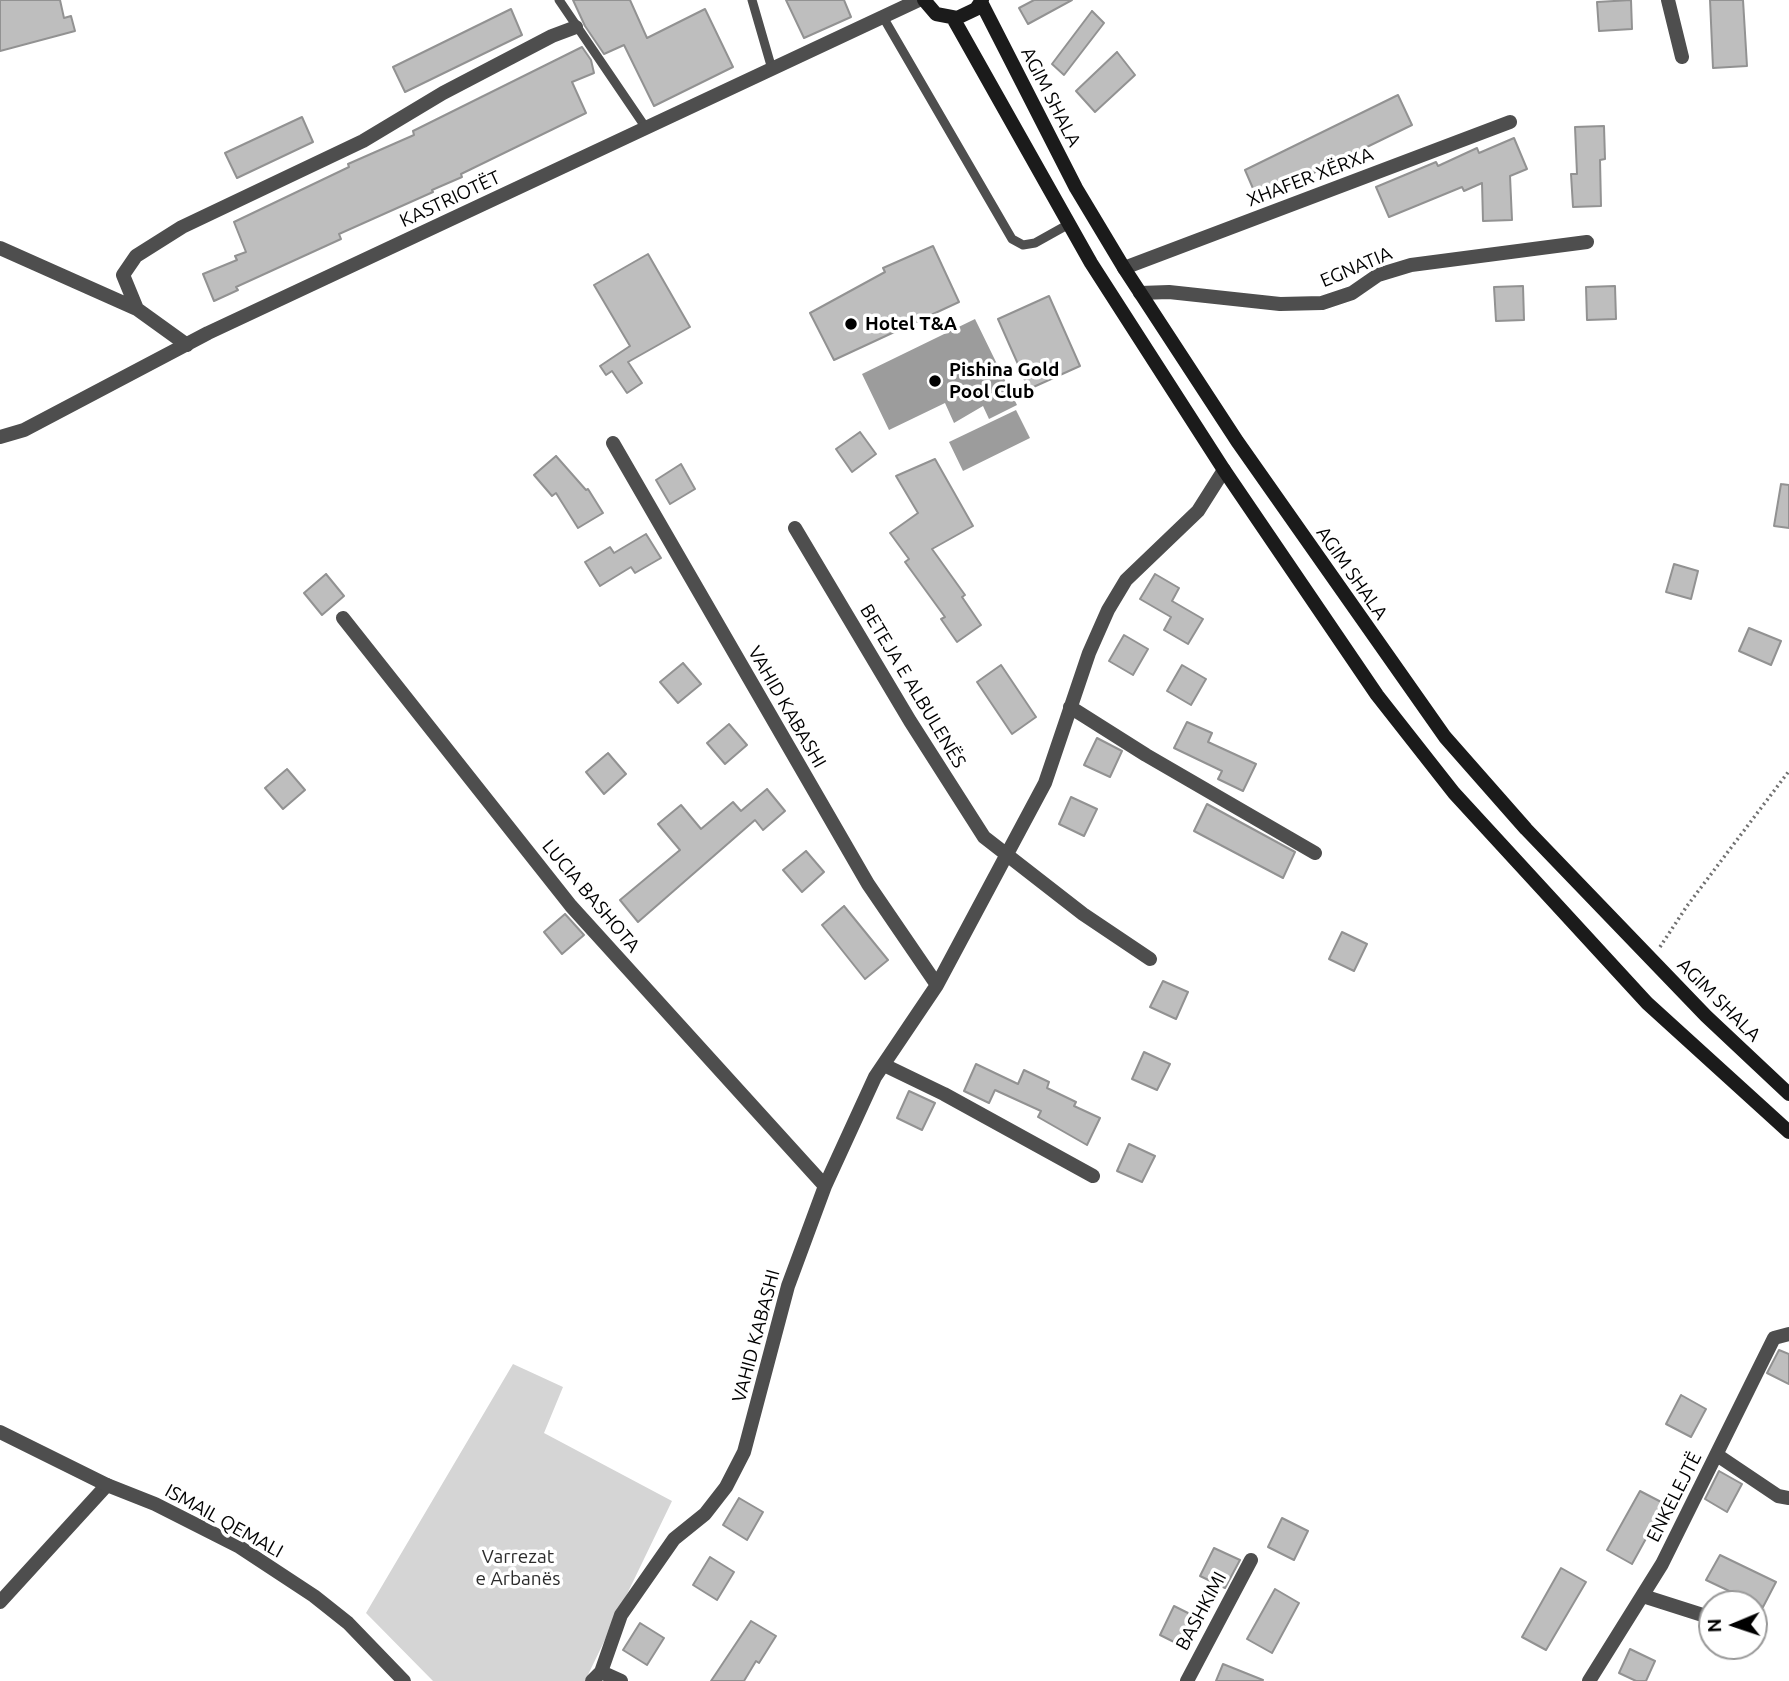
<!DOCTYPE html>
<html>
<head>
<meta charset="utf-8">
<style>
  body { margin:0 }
  #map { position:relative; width:1789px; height:1681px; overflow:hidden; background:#fff; font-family:Ubuntu,sans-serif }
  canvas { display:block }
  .north { position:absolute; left:1698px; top:1590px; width:70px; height:70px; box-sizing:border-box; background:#fff; border:2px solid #999; border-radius:50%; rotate:268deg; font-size:19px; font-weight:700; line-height:28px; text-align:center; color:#000 }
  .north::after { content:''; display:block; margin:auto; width:24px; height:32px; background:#000; clip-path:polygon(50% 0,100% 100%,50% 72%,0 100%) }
</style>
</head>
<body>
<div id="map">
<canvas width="1789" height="1681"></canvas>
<div class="north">N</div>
</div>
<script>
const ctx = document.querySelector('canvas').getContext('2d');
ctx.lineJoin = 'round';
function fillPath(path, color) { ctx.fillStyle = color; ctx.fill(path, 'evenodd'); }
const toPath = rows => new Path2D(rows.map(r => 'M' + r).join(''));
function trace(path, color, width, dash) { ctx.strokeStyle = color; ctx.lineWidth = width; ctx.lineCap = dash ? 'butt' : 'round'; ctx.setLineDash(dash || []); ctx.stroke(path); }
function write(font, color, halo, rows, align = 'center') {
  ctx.font = font + ' Ubuntu,sans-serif'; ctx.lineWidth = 7; ctx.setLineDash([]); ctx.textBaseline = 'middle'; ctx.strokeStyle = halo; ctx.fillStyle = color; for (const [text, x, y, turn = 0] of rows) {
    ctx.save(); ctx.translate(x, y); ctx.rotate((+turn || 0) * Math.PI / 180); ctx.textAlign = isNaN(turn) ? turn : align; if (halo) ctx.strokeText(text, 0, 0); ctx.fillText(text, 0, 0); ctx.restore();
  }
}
const green = toPath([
  [513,1364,563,1387,544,1433,672,1501,585,1681,433,1681,366,1613]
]);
const water = toPath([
  [975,319,1017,405,989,419,983,406,954,423,945,403,889,430,862,374],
  [1016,410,1030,438,963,471,949,442]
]);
const building = toPath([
  [0,0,60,0,64,18,71,16,75,31,0,51,0,0],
  [573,0,630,0,647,38,705,9,733,67,654,106,624,45,604,54,585,26,573,0],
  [786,0,844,0,851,17,804,38,786,0],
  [1034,0,1072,0,1028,24,1019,8,1034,0],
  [1631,0,1632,29,1599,31,1597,2,1631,0],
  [1710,0,1743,0,1747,66,1713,68,1710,0],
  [511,9,522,35,405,92,393,67,511,9],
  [1092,11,1104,23,1064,75,1052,64,1092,11],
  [582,47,591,60,594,73,572,82,586,113,461,174,462,177,432,190,433,192,339,234,341,239,236,287,238,290,214,301,203,274,237,260,235,256,246,252,234,222,349,167,348,164,414,135,413,131,582,47],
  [1117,52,1135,75,1095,112,1076,91,1117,52],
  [1398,95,1412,125,1258,200,1245,170,1398,95],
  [302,117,313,142,237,178,225,153,302,117],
  [1604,126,1605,159,1600,160,1601,206,1573,207,1571,174,1577,174,1575,127,1604,126],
  [1514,138,1527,169,1510,176,1512,220,1483,221,1482,183,1464,191,1462,187,1389,217,1376,187,1436,162,1438,166,1477,148,1479,153,1514,138],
  [933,246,959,302,834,360,810,313,885,272,883,268,933,246],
  [648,254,690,327,628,362,642,383,627,393,612,371,606,375,600,366,630,346,594,285,648,254],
  [1523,286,1524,320,1496,321,1494,287,1523,286],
  [1615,286,1616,319,1587,320,1586,287,1615,286],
  [1049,296,1080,366,1029,389,998,319,1049,296],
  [860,432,876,454,852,472,836,449,860,432],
  [556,456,586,490,588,489,603,513,578,528,556,493,552,496,534,475,556,456],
  [935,459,973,526,932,549,965,595,962,597,981,625,957,642,941,619,945,617,905,562,909,559,890,533,918,513,896,476,935,459],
  [681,464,695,489,670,504,656,480,681,464],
  [1781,484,1789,485,1789,528,1774,526,1781,484],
  [646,534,661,558,635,573,631,567,600,586,585,562,610,547,614,553,646,534],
  [1674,564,1698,571,1691,599,1666,592,1674,564],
  [326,574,344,596,322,615,304,593,326,574],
  [1155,574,1179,588,1172,601,1203,619,1188,644,1164,630,1171,617,1140,599,1155,574],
  [1749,628,1781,641,1771,665,1739,651,1749,628],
  [1124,635,1148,649,1133,675,1109,661,1124,635],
  [683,663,701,684,678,703,660,682,683,663],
  [1001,665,1036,717,1012,734,977,682,1001,665],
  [1182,665,1206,679,1191,705,1167,691,1182,665],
  [1187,722,1212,733,1208,742,1256,764,1243,791,1218,779,1222,771,1174,748,1187,722],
  [729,724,747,745,725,764,707,743,729,724],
  [1097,738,1122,751,1110,777,1084,765,1097,738],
  [608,753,626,774,604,794,586,772,608,753],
  [287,769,305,790,283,809,265,788,287,769],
  [767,789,785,811,763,830,755,820,638,922,620,900,680,850,658,824,681,805,701,829,733,802,741,811,767,789],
  [1071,797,1097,809,1084,836,1059,824,1071,797],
  [1207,804,1295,852,1283,878,1194,831,1207,804],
  [806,851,824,872,802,892,783,870,806,851],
  [844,906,888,960,865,979,822,925,844,906],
  [565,914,584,935,562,954,544,932,565,914],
  [1342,932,1367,944,1354,971,1329,959,1342,932],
  [1163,981,1188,992,1176,1019,1150,1007,1163,981],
  [1144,1052,1170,1064,1157,1090,1132,1079,1144,1052],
  [976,1064,1018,1084,1024,1070,1049,1082,1047,1088,1076,1102,1074,1106,1100,1118,1087,1145,1038,1117,1041,1111,995,1090,989,1103,964,1091,976,1064],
  [909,1091,935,1103,922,1130,897,1118,909,1091],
  [1129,1144,1155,1156,1142,1182,1117,1171,1129,1144],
  [1779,1350,1789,1354,1789,1384,1767,1373,1779,1350],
  [1681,1395,1706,1409,1691,1437,1666,1424,1681,1395],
  [1719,1471,1742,1484,1727,1512,1705,1499,1719,1471],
  [1640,1491,1665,1504,1632,1564,1607,1550,1640,1491],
  [739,1498,763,1512,747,1540,723,1525,739,1498],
  [1282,1518,1308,1531,1294,1560,1268,1547,1282,1518],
  [1214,1548,1240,1560,1225,1588,1200,1576,1214,1548],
  [1720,1555,1776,1582,1763,1607,1706,1580,1720,1555],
  [710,1557,734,1572,717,1600,693,1585,710,1557],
  [1561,1568,1586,1582,1546,1650,1522,1637,1561,1568],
  [1275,1589,1299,1603,1272,1653,1247,1639,1275,1589],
  [1174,1606,1200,1619,1186,1648,1160,1635,1174,1606],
  [751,1621,776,1636,759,1663,756,1661,744,1681,711,1681,751,1621],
  [640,1623,664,1638,647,1665,623,1650,640,1623],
  [1630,1649,1655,1661,1646,1681,1636,1681,1619,1673,1630,1649],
  [1223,1664,1263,1680,1262,1681,1216,1681,1223,1664]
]);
const path = toPath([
  [1660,947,1687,906,1789,771]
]);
const service = toPath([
  [559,0,646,128],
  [752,0,772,69],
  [883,17,1012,239,1023,245,1035,243,1069,224]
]);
const minor = toPath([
  [1668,0,1682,57],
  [0,248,137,309],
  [1124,268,1510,122],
  [1140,293,1169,292,1280,304,1322,303,1352,293,1378,275,1411,265,1587,242],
  [187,345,137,309,123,275,136,256,182,227,363,141,443,93,552,36,576,27],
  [613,443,868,884,937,985],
  [795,528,910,721,984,837,1083,914,1150,959],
  [343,618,571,906,825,1186],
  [1070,707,1146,755,1315,853],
  [884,1065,944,1094,1093,1176],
  [1717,1455,1778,1496,1789,1498],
  [1643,1596,1712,1618],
  [0,1602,107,1485],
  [601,1672,621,1681],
  [592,1681,601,1672,621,1615,674,1539,705,1514,726,1487,744,1452,788,1286,825,1186,875,1077,937,985,1045,783,1089,653,1108,610,1126,580,1198,511,1224,470],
  [1187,1681,1251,1560],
  [1589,1681,1662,1564,1774,1338,1789,1334]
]);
const tertiary = toPath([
  [0,437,24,430,208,333,919,0],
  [0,1432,107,1485,155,1504,238,1546,314,1596,348,1623,404,1681]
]);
const secondary = toPath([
  [924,0,936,14,957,18,976,9,982,0],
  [981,2,1076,188,1124,268,1237,441,1445,737,1526,829,1706,1016,1789,1094],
  [953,18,1091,263,1224,470,1377,695,1454,793,1647,1003,1789,1132]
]);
const markers = [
  [851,324,7,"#000"],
  [935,381,7,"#000"]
];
const streetNames = [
  ["AGIM SHALA",1051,97,63],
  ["XHAFER XËRXA",1310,177,-21],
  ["KASTRIOTËT",450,199,-25],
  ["EGNATIA",1356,267,-23],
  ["AGIM SHALA",1352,573,55],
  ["BETEJA E ALBULENËS",913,686,59],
  ["VAHID KABASHI",787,707,60],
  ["LUCIA BASHOTA",591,896,50],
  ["AGIM SHALA",1719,1000,45],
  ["VAHID KABASHI",756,1336,-75],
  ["ENKELEJTË",1674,1497,-63],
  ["ISMAIL QEMALI",224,1521,29],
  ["BASHKIMI",1201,1611,-62]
];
const poiNames = [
  ["Hotel T&A",865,324],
  ["Pishina Gold",949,370],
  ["Pool Club",949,392]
];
const parkNames = [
  ["Varrezat",518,1557],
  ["e Arbanës",518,1579]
];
fillPath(green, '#d5d5d5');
fillPath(water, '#9c9c9c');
fillPath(building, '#bebebe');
trace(building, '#929292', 2);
trace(path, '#707070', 3.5, [2, 3.5]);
trace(service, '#4e4e4e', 9);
trace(minor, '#4e4e4e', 14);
trace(tertiary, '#4e4e4e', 14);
trace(secondary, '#1b1b1b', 14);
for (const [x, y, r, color] of markers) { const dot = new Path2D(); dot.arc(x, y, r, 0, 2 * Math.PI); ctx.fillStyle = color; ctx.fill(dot); trace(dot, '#fff', 2.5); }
write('19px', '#000', '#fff', streetNames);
write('bold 19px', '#000', '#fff', poiNames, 'left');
write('19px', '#2c2c2c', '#fff', parkNames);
</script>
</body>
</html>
